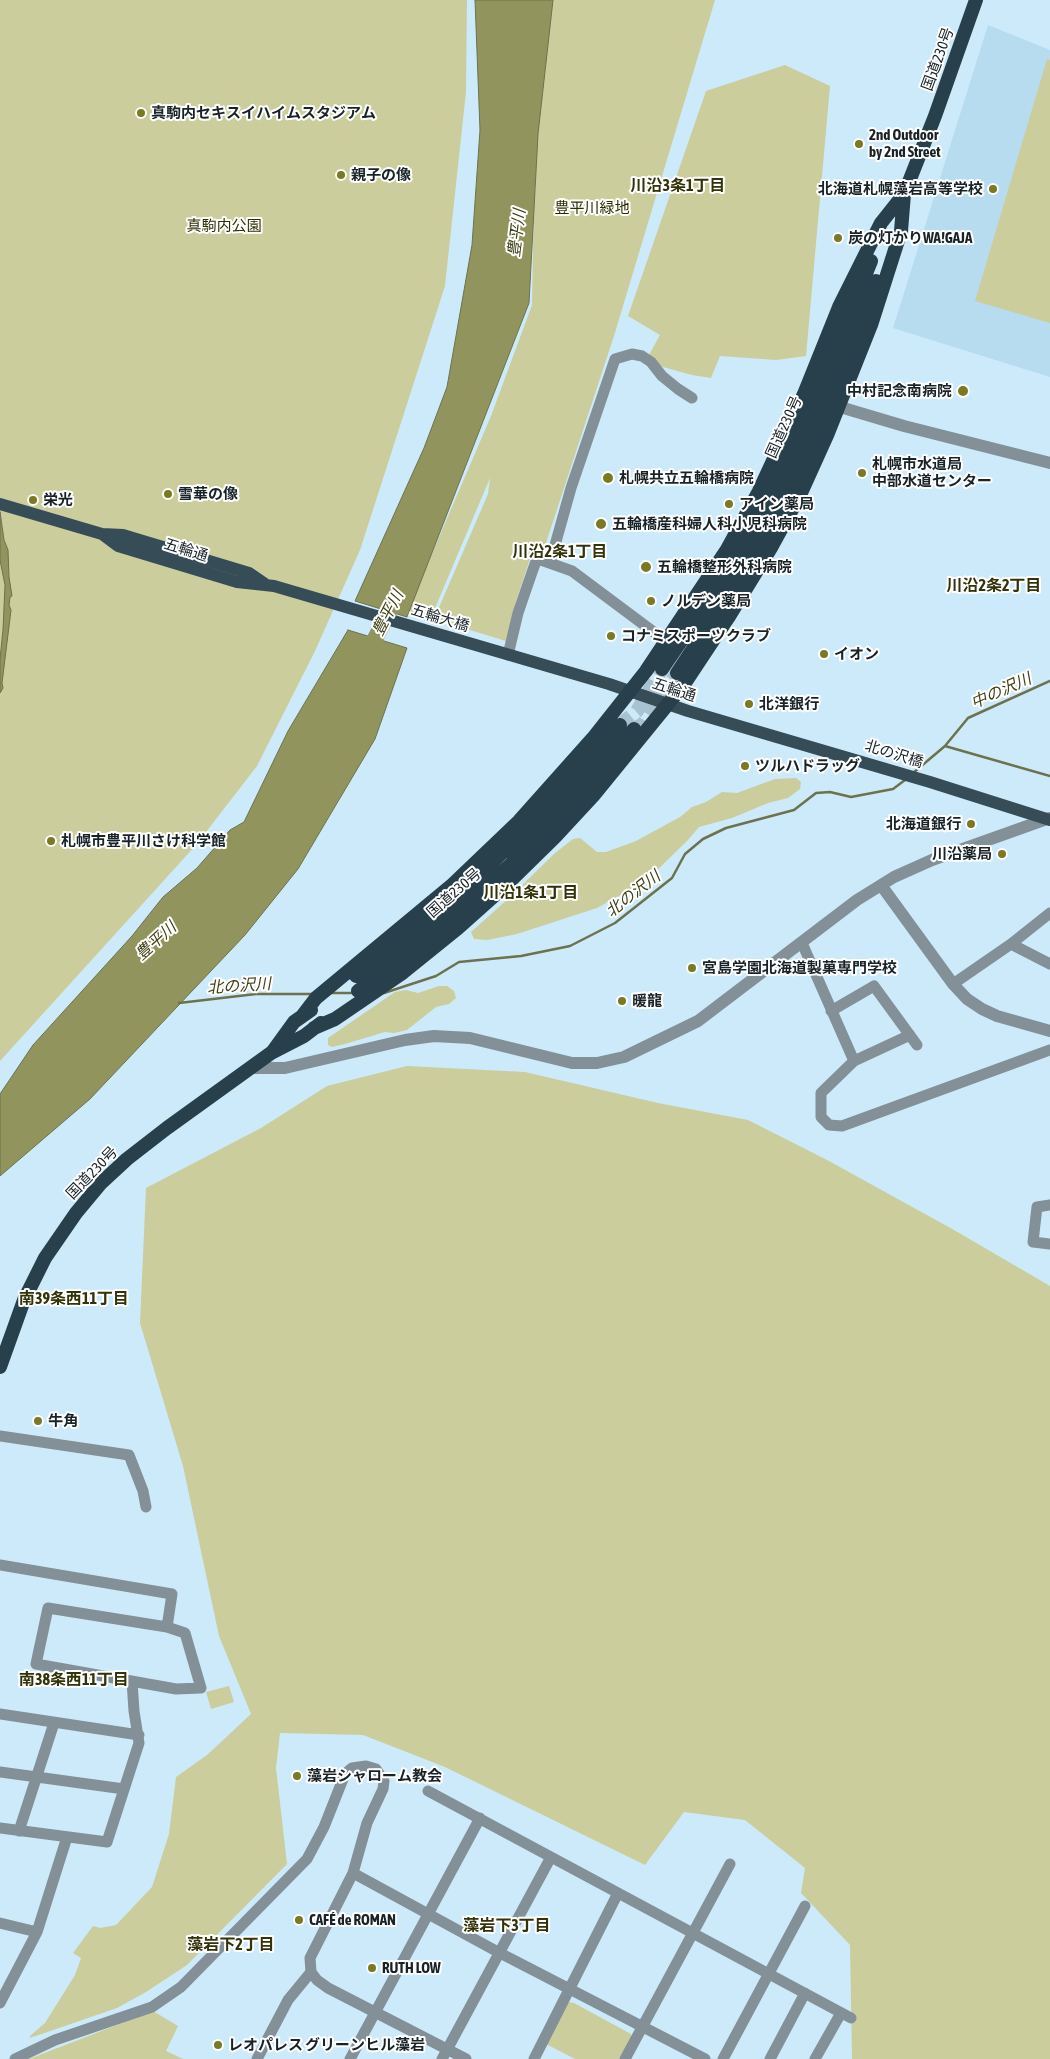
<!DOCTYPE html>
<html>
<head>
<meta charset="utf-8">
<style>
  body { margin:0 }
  canvas { display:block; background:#cceafa }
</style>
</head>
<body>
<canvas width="1050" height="2059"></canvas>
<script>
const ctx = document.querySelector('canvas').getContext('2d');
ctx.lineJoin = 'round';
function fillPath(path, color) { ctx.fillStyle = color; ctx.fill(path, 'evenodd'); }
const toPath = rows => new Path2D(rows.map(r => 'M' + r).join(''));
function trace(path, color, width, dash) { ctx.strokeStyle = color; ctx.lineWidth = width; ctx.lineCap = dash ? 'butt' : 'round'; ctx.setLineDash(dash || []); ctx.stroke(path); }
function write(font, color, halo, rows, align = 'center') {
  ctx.font = font + ' "Asap Condensed","Noto Sans JP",sans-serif'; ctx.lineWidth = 4; ctx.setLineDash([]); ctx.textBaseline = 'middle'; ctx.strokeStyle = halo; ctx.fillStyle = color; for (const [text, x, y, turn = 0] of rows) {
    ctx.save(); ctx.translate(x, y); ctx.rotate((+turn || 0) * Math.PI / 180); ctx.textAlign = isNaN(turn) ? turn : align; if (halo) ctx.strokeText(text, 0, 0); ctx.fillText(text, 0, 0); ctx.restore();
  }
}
const built = toPath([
  [988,25,1050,50,1050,377,893,328]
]);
const green = toPath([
  [0,0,467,0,466,92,445,286,360,550,315,651,257,766,196,845,0,1061],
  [526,0,715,0,614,336,543,552,533,550,516,601,506,641,434,619,488,494,490,478,430,620,407,612,491,416,532,305,534,192,536,189,523,90],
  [1047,59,1050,60,1050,323,975,301],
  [785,65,830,86,806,356,776,360,720,356,711,378,692,375,663,367,654,361,649,355,660,335,628,316,706,91],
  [796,778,801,782,800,789,788,798,768,803,732,818,699,827,688,840,647,880,597,908,517,934,487,940,474,939,471,932,509,898,555,853,573,839,580,838,597,852,606,852,636,841,680,817,692,807,706,802,722,792,737,793,775,779],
  [439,986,447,986,454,991,456,998,449,1004,436,1007,407,1030,394,1033,385,1032,345,1044,332,1047,328,1045,328,1038,395,992,406,990,418,993],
  [407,1066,525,1072,658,1103,748,1120,829,1161,954,1230,1050,1286,1050,2059,852,2059,850,1945,801,1893,805,1868,745,1820,684,1812,645,1865,445,1767,363,1735,280,1733,276,1768,287,1864,187,1965,146,1992,117,2008,30,2038,30,2036,45,2023,75,1975,81,1958,73,1953,93,1926,100,1928,116,1925,152,1887,169,1834,176,1777,207,1755,251,1714,219,1636,183,1466,140,1323,146,1188,261,1128,327,1086],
  [229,1686,234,1702,211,1709,206,1692],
  [568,2002,574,2003,631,2034,632,2038,619,2059,575,2059,546,2044],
  [153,2011,178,2026,166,2051,183,2059,29,2059]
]);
const water = toPath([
  [475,0,553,0,538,134,529,303,407,617,355,601,424,448,447,387,472,245,480,130,475,0],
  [0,512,4,540,8,550,9,577,12,596,10,597,9,605,11,610,2,683,3,688,0,693,0,659,3,630,5,585,0,560,0,512],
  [348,630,407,648,375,739,298,869,245,935,90,1099,0,1176,0,1094,33,1045,132,936,163,897,197,868,230,830,244,822,288,731,348,630]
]);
const stream = toPath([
  [945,746,1050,776],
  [913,773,945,746,968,718,1050,681],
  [331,993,353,993],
  [384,993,436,976,459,962,521,956,570,946,615,923,672,878,685,854,703,839,726,828,794,810,816,793,830,792,851,797,893,789,905,780],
  [179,1003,256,994,313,994]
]);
const river = toPath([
  [365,658,393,604]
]);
const trunkTunnel = toPath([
  [620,725,637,711,662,669],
  [634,729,643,724,677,673]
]);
const minor = toPath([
  [550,563,571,488,615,359,632,354,642,356,651,362,662,376,678,389,692,398],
  [508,655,518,613,529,581,536,561,541,560,572,571,667,642],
  [802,943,854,1061,821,1093,821,1117,829,1125,842,1126,1050,1050],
  [1011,944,1050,964],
  [953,984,1011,944,1050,913],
  [831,1011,874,986,917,1045],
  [854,1061,910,1035],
  [1050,1205,1037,1207,1033,1242,1050,1244],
  [0,1436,129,1455,143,1491,146,1507],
  [0,1565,172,1594,167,1627],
  [48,1608,167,1627,185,1633,201,1688,176,1689,36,1664,48,1608],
  [0,1714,139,1735],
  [0,1772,124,1789],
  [428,1791,851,2018],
  [0,1828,107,1842,139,1743,134,1711,132,1681],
  [19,1831,54,1723],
  [353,1873,498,1952,705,2059],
  [0,1923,37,1932],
  [0,2003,37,1932,67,1837],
  [15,2059,55,2040,152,2007,181,1987,307,1859,324,1827,345,1774,352,1768,366,1766,376,1769,384,1781,383,1789,367,1823,353,1873,310,1958,311,1972,317,1980,328,1988,466,2059],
  [257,2059,288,2000,311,1972],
  [350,2059,480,1818],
  [442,2059,551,1857],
  [534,2059,618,1893],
  [625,2059,730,1864],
  [723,2059,805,1906],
  [770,2059,805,1993],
  [815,2059,841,2013]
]);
const tertiary = toPath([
  [840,407,904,426,1050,463],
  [881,885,953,984,967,999,982,1009,997,1016,1050,1031],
  [251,1068,285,1068,405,1040,434,1036,470,1038,572,1063,597,1063,624,1057,698,1021,857,900,894,877,932,860,1050,818]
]);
const primary = toPath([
  [0,504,102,534,123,535,249,573,265,584],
  [102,534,118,546,237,582,274,586,609,684,688,711,930,782,1050,820]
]);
const trunk = toPath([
  [901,202,935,116,976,0],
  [662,669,711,597,748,536,781,474,808,416,871,261],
  [677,673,731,591,789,488,824,414,876,281],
  [356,976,453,899,502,853,578,775,620,725],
  [358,991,436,930,510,865,581,790,634,729],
  [303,1015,316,998,451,886,519,821,593,738,646,671,726,551,759,491,804,394,839,307,881,223,904,194],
  [314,1028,335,1019,401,974,458,928,504,887,555,837,593,796,685,683,728,618,772,546,800,495,828,433,871,325,901,231,904,194],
  [273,1051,294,1022,311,1010],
  [0,1367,24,1300,45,1258,76,1213,101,1183,127,1159,167,1128,271,1053,304,1036,321,1023]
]);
const markers = [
  [141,113,5,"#797a21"],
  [859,144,5,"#797a21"],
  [341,175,5,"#797a21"],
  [993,189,5,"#797a21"],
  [838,238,5,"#797a21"],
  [963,391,6,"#797a21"],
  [862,473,5,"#797a21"],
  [608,478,6,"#797a21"],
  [168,494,5,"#797a21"],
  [33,500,5,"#797a21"],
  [729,504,5,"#797a21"],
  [601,524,6,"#797a21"],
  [646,567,6,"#797a21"],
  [651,601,5,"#797a21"],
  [611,636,5,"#797a21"],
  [824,654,5,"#797a21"],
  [749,704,5,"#797a21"],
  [745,766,5,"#797a21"],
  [971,824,5,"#797a21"],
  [51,841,5,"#797a21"],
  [1002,854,5,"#797a21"],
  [692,968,5,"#797a21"],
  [622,1001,5,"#797a21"],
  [38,1421,5,"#797a21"],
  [297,1776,5,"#797a21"],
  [299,1920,5,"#797a21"],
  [372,1968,5,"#797a21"],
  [218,2045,5,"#797a21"]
];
const streetNames = [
  ["国道230号",938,59,-70],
  ["国道230号",784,427,-66],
  ["五輪通",186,550,17],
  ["五輪大橋",440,618,17],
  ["五輪通",674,690,18],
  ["北の沢橋",894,754,17],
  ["国道230号",454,893,-41],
  ["国道230号",92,1173,-46]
];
const poiNames = [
  ["真駒内セキスイハイムスタジアム",151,113],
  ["2nd Outdoor",869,135],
  ["by 2nd Street",869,152],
  ["親子の像",351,175],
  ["北海道札幌藻岩高等学校",983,189,"right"],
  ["炭の灯かりWA!GAJA",848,238],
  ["中村記念南病院",952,391,"right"],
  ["札幌市水道局",872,464],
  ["中部水道センター",872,481],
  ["札幌共立五輪橋病院",619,478],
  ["雪華の像",178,494],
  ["栄光",43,500],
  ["アイン薬局",739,504],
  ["五輪橋産科婦人科小児科病院",612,524],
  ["五輪橋整形外科病院",657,567],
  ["ノルデン薬局",661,601],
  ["コナミスポーツクラブ",621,636],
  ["イオン",834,654],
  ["北洋銀行",759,704],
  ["ツルハドラッグ",755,766],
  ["北海道銀行",961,824,"right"],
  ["札幌市豊平川さけ科学館",61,841],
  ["川沿薬局",992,854,"right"],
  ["宮島学園北海道製菓専門学校",702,968],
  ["暖龍",632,1001],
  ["牛角",48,1421],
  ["藻岩シャローム教会",307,1776],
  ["CAFÉ de ROMAN",309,1920],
  ["RUTH LOW",382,1968],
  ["レオパレス グリーンヒル藻岩",228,2045]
];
const parkNames = [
  ["豊平川緑地",592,208],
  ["真駒内公園",224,226]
];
const neighbourhoodNames = [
  ["川沿3条1丁目",678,186],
  ["川沿2条1丁目",560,552],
  ["川沿2条2丁目",994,586],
  ["川沿1条1丁目",531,893],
  ["南39条西11丁目",74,1299],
  ["南38条西11丁目",74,1680],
  ["藻岩下3丁目",507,1926],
  ["藻岩下2丁目",231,1945]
];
const waterNames = [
  ["豊平川",517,233,-83],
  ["豊平川",388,613,-63],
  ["中の沢川",1001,691,-24],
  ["北の沢川",633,894,-38],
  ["豊平川",156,941,-42],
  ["北の沢川",239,986,-4]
];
fillPath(built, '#b7dcf0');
fillPath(green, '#cbcd9c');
fillPath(water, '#92945d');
trace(water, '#6d724d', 1);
trace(stream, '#6d724d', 2.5);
trace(river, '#92945d', 16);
trace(trunkTunnel, '#a8c2d0', 14, [14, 7]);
trace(minor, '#849097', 11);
trace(tertiary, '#849097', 12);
trace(primary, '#364c57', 12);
trace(trunk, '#28404c', 14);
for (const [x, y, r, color] of markers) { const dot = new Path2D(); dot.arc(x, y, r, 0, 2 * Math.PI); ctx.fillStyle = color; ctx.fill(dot); trace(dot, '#fff', 2); }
write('15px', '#182328', '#fff', streetNames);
write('bold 15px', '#182328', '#fff', poiNames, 'left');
write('15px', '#2e2e00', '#fff', parkNames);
write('bold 16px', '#333309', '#fff', neighbourhoodNames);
write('italic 16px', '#414116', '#fff', waterNames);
</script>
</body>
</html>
